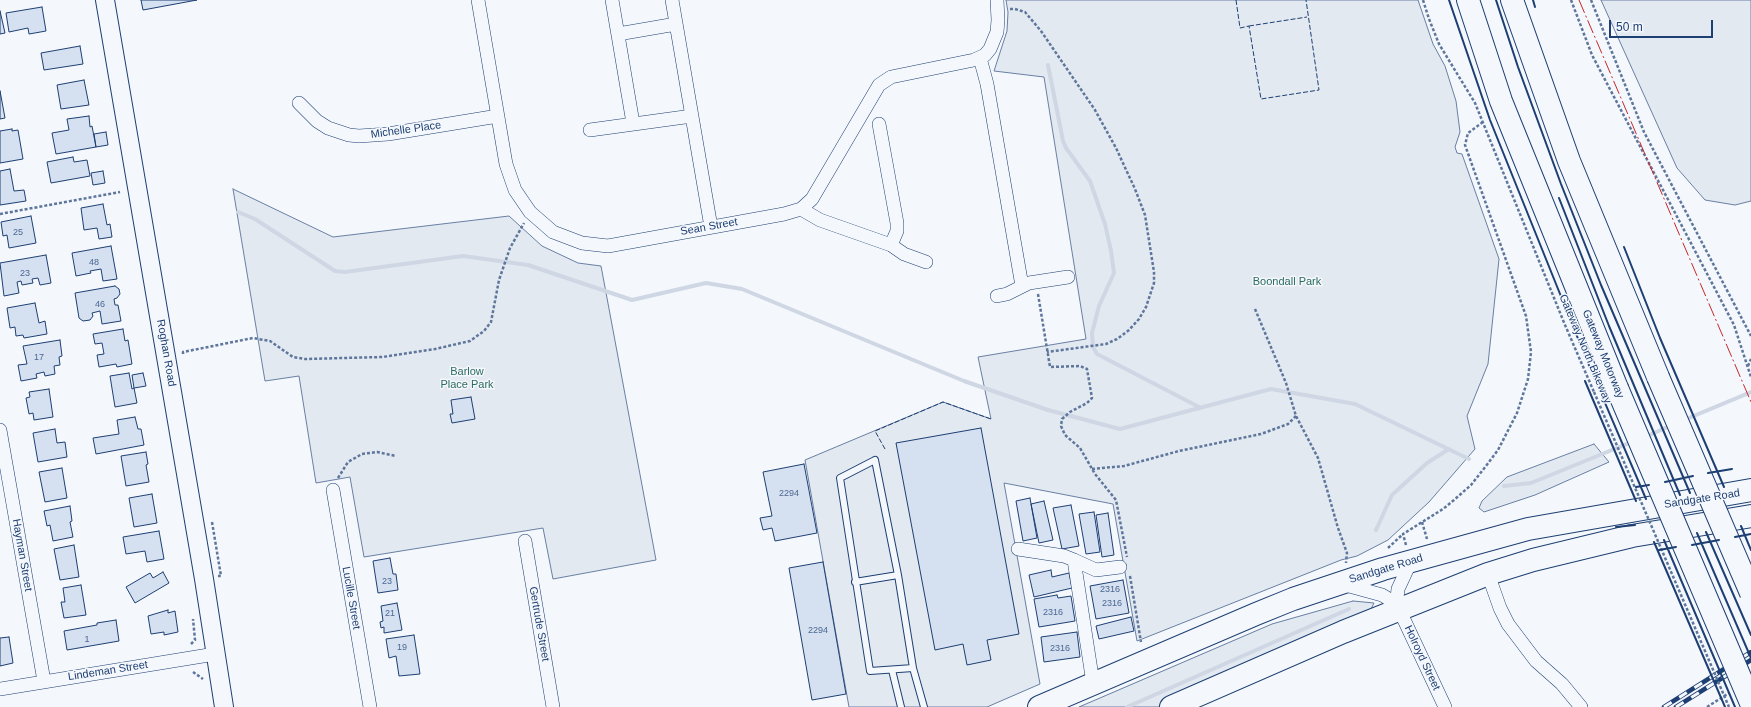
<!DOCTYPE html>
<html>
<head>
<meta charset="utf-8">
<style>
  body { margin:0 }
  #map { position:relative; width:1751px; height:707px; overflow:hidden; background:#f4f7fb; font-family:Arial,sans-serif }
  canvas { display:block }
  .scale { position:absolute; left:1609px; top:20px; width:104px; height:18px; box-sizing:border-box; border:2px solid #1d3f73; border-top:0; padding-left:5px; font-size:12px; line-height:14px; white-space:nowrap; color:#1d3f73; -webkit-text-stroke:3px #f4f7fb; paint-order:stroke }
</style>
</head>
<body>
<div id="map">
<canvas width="1751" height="707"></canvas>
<div class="scale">50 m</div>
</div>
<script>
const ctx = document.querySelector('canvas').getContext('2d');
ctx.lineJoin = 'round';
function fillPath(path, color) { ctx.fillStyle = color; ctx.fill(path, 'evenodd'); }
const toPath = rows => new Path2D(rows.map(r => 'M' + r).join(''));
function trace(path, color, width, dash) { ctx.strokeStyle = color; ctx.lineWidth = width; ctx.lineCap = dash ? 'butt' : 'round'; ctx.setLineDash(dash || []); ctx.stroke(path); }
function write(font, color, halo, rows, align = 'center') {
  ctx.font = font + ' Arial,sans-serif'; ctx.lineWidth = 3; ctx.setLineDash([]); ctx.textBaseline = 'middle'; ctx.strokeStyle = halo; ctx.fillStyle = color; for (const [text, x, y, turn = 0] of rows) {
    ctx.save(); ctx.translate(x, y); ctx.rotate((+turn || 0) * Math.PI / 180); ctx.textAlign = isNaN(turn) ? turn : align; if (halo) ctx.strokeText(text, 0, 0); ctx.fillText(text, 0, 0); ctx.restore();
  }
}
const green = toPath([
  [1006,0,1418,0,1433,44,1445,66,1456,101,1460,132,1455,147,1457,153,1462,154,1499,259,1488,364,1467,416,1475,449,1429,502,1388,540,1357,556,1341,560,1137,641,1113,504,1004,483,1040,684,987,707,849,707,805,460,943,402,991,419,978,357,1086,339,1044,77,994,71,1007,31,1008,12,1006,0],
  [1601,0,1751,0,1751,201,1735,205,1705,200,1677,168,1601,0],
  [233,189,333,237,509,216,542,246,578,263,601,266,656,560,553,579,543,528,364,557,350,477,316,483,299,376,265,381,233,189],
  [1594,444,1609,462,1535,495,1484,512,1479,508,1482,501,1507,477,1594,444],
  [1353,601,1374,603,1371,609,1162,707,1079,707,1272,624,1353,601]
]);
const stream = toPath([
  [1048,65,1063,141,1066,148,1090,181,1105,224,1111,251,1114,273,1099,306,1092,333,1093,347,1097,354,1199,407],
  [238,212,255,219,335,271,345,272,463,256,528,265,632,300,706,283,742,289,964,381,1048,410,1120,429,1271,389,1355,404,1469,459],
  [1684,420,1751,392],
  [1645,437,1672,425],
  [1504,486,1531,483,1634,441],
  [1376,530,1392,495,1427,463,1449,449],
  [1127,707,1349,609]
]);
const building = toPath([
  [141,0,197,0,143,10,141,0],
  [42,7,46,31,29,34,28,28,9,32,6,13,42,7],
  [0,11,5,33,0,34,0,11],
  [80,46,83,64,44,70,41,53,80,46],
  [84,80,89,105,61,109,57,85,84,80],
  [0,91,5,118,0,119,0,91],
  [89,116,90,127,92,126,96,147,56,154,52,133,69,130,67,119,89,116],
  [12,129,12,131,18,130,23,159,0,163,0,131,12,129],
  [106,132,108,145,96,147,94,134,106,132],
  [73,157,74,162,87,160,90,176,51,183,47,162,73,157],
  [10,169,14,191,24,190,26,201,0,205,0,171,10,169],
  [103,171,105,183,93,185,91,173,103,171],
  [103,204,107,225,110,224,112,237,99,239,97,228,84,230,81,208,103,204],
  [31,216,36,243,9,248,7,235,3,236,1,222,31,216],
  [111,246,117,279,103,281,101,269,90,271,91,273,76,276,72,253,111,246],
  [46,255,51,283,40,285,38,278,32,279,33,283,22,285,21,281,17,282,19,293,4,296,0,263,46,255],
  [115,286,119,289,120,294,117,298,114,299,115,305,118,305,121,321,102,324,100,311,92,313,93,316,90,320,83,321,79,318,75,293,115,286],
  [35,303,39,323,45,321,47,334,24,338,23,335,16,336,15,327,10,328,7,308,35,303],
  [123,329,125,341,128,340,132,364,117,367,116,364,99,367,97,355,104,354,102,343,95,344,93,334,123,329],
  [60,340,62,356,59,357,60,365,54,366,55,374,45,376,44,372,36,374,37,378,21,381,18,365,27,364,23,346,60,340],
  [129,373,132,389,134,388,137,403,115,407,110,376,129,373],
  [143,373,146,386,134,388,132,375,143,373],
  [49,389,53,417,34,420,33,413,29,414,26,398,30,397,29,392,49,389],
  [471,397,475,419,452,423,450,414,453,414,451,400,471,397],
  [135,417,138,429,141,429,144,445,96,454,93,438,119,434,117,420,135,417],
  [981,428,1019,634,987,640,991,660,967,665,963,644,935,650,896,443,981,428],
  [55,429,57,443,65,442,67,457,38,462,33,433,55,429],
  [146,452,148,464,146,465,149,482,126,486,121,456,146,452],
  [804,464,817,533,775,541,772,528,763,530,760,518,772,516,763,472,804,464],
  [62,468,67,498,45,502,39,472,62,468],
  [152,494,157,523,134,527,129,498,152,494],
  [1030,498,1037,538,1023,541,1016,501,1030,498],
  [1044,501,1053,540,1039,543,1031,504,1044,501],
  [1071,505,1079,546,1062,549,1053,508,1071,505],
  [70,506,72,521,70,522,73,537,53,541,50,525,47,526,44,511,70,506],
  [1094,512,1100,552,1086,554,1079,514,1094,512],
  [1108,513,1114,555,1102,557,1096,515,1108,513],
  [159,531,164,559,147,562,145,551,126,554,123,537,159,531],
  [74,545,79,577,60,580,54,549,74,545],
  [390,558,393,574,396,574,398,590,378,593,373,561,390,558],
  [823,562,846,694,812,700,789,568,823,562],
  [1051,570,1052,577,1069,573,1072,588,1034,597,1029,575,1051,570],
  [163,572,169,583,135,603,126,587,150,573,153,578,163,572],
  [1123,580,1129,613,1096,619,1090,586,1123,580],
  [81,585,86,615,64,618,61,602,65,602,63,588,81,585],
  [1057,595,1058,598,1071,596,1075,621,1039,627,1034,599,1057,595],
  [397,603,402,630,384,633,384,627,381,628,380,622,383,621,381,606,397,603],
  [168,610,168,613,175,611,178,632,164,635,164,632,151,634,148,616,168,610],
  [1131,617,1134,631,1099,639,1096,626,1131,617],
  [116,620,119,641,67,650,64,631,97,625,97,623,116,620],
  [1077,632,1080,657,1044,662,1041,637,1077,632],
  [414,635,420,674,399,676,396,656,389,658,386,639,414,635],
  [9,637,13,663,0,666,0,638,9,637]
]);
const path = toPath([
  [1423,0,1429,19,1439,44,1475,103,1565,325,1594,392],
  [1571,0,1592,55,1734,325,1751,377],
  [1591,0,1644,132,1751,336],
  [1010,9,1015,9,1025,12,1041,31,1095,110,1116,148,1135,189,1145,215,1154,272,1154,283,1146,307,1139,319,1129,330,1117,339,1106,344,1047,352],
  [0,214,120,192],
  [1038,294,1050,367,1080,366,1087,369,1092,398,1087,403,1070,412,1062,419,1061,426,1065,435,1080,448,1095,474,1116,500,1127,557],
  [1255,309,1286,383,1296,416,1318,458,1338,528,1347,553,1346,563],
  [183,354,183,352,253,338,270,341,293,357,305,359,383,357,435,349,470,341,484,331,491,322,499,280,510,248,524,223],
  [1748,366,1751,359],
  [1092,469,1124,466,1179,451,1261,434,1288,424,1296,416],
  [338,478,348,462,362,454,377,452,396,456],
  [212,522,221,576,218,576],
  [1422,522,1427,539],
  [1406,545,1403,534,1443,509,1454,500,1471,485,1486,466,1498,450,1517,413,1528,379,1531,352,1526,316,1465,145,1468,133,1483,122],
  [1388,548,1403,534],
  [1130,576,1141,642],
  [191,644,195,640,193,619],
  [193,672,203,679],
  [1707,707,1729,693]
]);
const lane = toPath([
  [875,460,898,575,913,668,870,671,840,478,875,460],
  [855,582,898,575],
  [913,668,924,707],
  [892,670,901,707]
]);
const street = toPath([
  [478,0,506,164,515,190,530,212,553,232,582,243,608,246,784,214,801,209,812,199,879,85,891,77,974,60,985,55,990,49,997,32,998,20,997,0],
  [612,0,633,123],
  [672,0,711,227],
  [618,34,676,24],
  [980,58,987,84,1022,286],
  [299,103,317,121,328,128,349,135,359,136,388,134,498,116],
  [879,124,897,223,897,231,891,245],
  [590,130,692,116],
  [801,209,820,220,891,245,904,254,926,262],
  [997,296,1007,294,1029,283,1068,277],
  [0,430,44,681],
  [333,490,370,707],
  [525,541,553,707],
  [1018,549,1064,556,1074,560,1093,683],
  [1074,560,1096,570,1120,567],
  [1411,561,1398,589,1397,598,1399,609,1445,707],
  [1488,574,1500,608,1508,624,1536,661,1562,684,1581,707],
  [1342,584,1382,595,1392,601,1399,609],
  [0,689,215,654]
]);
const secondary = toPath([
  [105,0,204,579,224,707]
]);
const highway = toPath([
  [1468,0,1501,101,1617,388],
  [1512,0,1569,161,1658,377],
  [1039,707,1256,614,1293,599,1383,569,1528,529,1751,490],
  [1171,707,1343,632,1488,574,1533,560,1632,536,1751,516]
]);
const rail = toPath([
  [1664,707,1751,652],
  [1676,707,1751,660]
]);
const pathBridge = toPath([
  [1594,392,1729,707]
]);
const highwayBridge = toPath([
  [1658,377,1751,593],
  [1617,388,1751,703]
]);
const fence = toPath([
  [1236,0,1240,28,1249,26,1261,99,1319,90,1306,0],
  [1249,26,1307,17],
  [885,449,875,431,943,402,991,419]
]);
const wall = toPath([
  [1449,0,1490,120,1585,356,1646,499],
  [1496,0,1518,67,1561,184,1601,285,1690,493],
  [1533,0,1535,7],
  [1559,198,1609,326,1680,495],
  [1624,247,1660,338,1724,487],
  [1585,381,1636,501],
  [1708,473,1732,469],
  [1665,482,1693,476],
  [1636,487,1649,485],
  [1741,526,1751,550],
  [1616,527,1635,525],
  [1706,532,1751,635],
  [1697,533,1751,658],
  [1735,537,1751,534],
  [1664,540,1735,707],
  [1654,542,1725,707],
  [1692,545,1719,540],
  [1659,550,1676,547]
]);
const power = toPath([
  [1579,0,1751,402]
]);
const numberNames = [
  ["25",18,233],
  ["48",94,263],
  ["23",25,274],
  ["46",100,305],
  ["17",39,358],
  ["2294",789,494],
  ["23",387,582],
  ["2316",1110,590],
  ["2316",1112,604],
  ["2316",1053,613],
  ["21",390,614],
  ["2294",818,631],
  ["1",87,640],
  ["19",402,648],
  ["2316",1060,649]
];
const streetNames = [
  ["Michelle Place",406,130,-8],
  ["Sean Street",709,227,-10],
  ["Gateway North Bikeway",1585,349,67],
  ["Roghan Road",166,353,80],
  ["Gateway Motorway",1603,354,68],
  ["Sandgate Road",1702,499,-9],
  ["Hayman Street",22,555,80],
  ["Sandgate Road",1386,569,-17],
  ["Lucille Street",351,598,80],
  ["Gertrude Street",539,624,80],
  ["Holroyd Street",1422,658,65],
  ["Lindeman Street",108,671,-9]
];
const parkNames = [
  ["Boondall Park",1287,282],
  ["Barlow",467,372],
  ["Place Park",467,385]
];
fillPath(green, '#e3e9f0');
trace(green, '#687fa3', 1);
trace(stream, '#cfd7e4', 4);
fillPath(building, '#d5e0f0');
trace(building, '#1d3f73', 1);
trace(lane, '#1d3f73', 8);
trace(street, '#1d3f73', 14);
trace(secondary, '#1d3f73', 20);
trace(highway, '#1d3f73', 24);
trace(path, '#5e769c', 2.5, [3, 2]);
trace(lane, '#f4f7fb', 6);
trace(street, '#f4f7fb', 13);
trace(secondary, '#f4f7fb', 18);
trace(highway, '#f4f7fb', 22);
trace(rail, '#1d3f73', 4.5);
trace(rail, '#f4f7fb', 3, [9]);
trace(highwayBridge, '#1d3f73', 24, []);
trace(pathBridge, '#5e769c', 2.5, [3, 2]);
trace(highwayBridge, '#f4f7fb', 22);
trace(fence, '#1d3f73', 1, [5, 2]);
trace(wall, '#1d3f73', 2);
trace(power, '#c62828', 1, [14, 3, 2, 3]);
write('9px', '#4b6792', null, numberNames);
write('11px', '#1d3f73', '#f4f7fb', streetNames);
write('11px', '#2c6c60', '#f4f7fb', parkNames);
</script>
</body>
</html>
